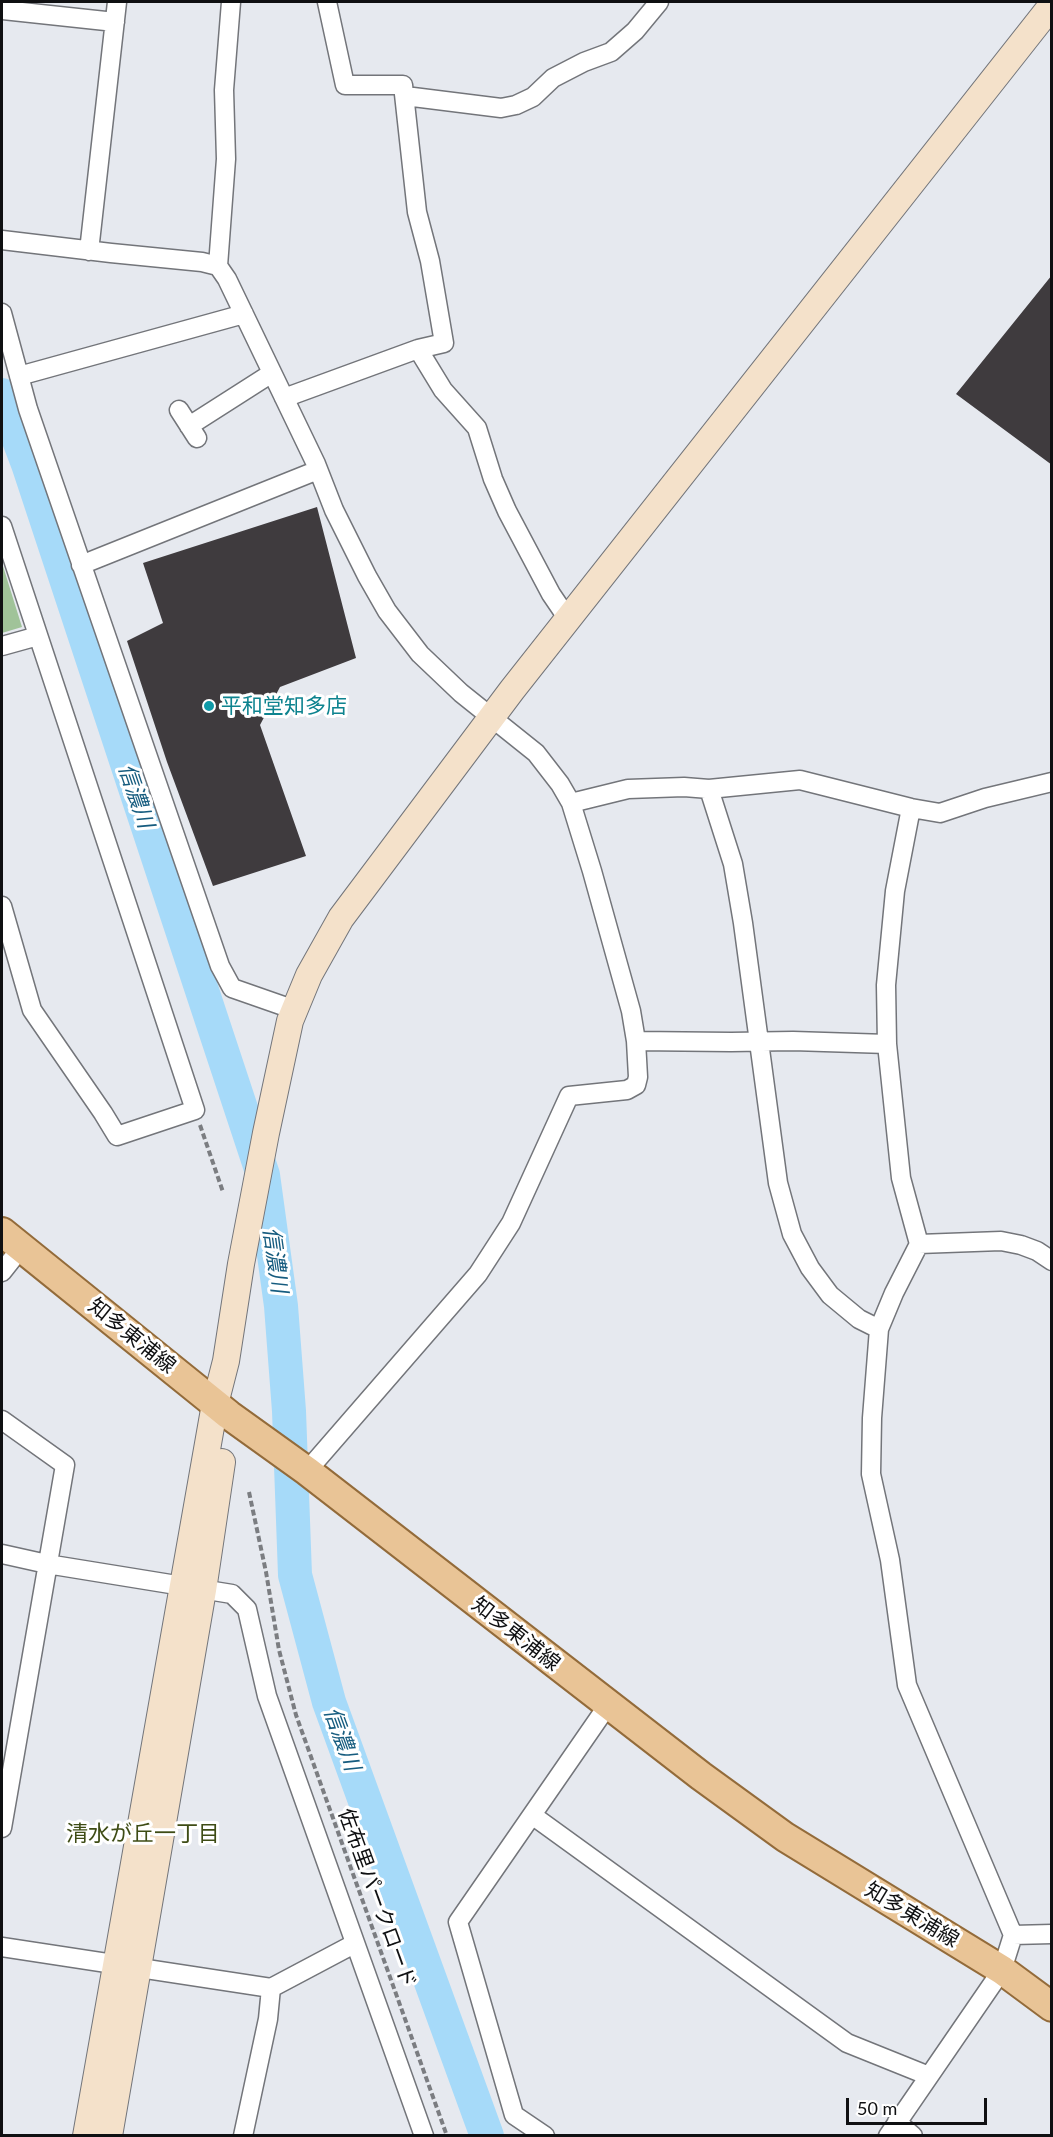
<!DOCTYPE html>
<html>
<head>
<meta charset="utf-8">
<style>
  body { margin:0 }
  #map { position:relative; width:1053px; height:2137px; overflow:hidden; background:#e6e9ef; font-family:Lato,sans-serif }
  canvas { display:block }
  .frame { position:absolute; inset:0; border:3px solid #0f1012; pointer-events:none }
  .scale { position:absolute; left:846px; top:2098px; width:141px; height:27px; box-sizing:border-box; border:3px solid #0f1012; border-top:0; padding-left:8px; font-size:18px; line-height:21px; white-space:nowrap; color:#0f1012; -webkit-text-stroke:4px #fff; paint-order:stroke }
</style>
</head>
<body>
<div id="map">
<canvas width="1053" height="2137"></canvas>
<div class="frame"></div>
<div class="scale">50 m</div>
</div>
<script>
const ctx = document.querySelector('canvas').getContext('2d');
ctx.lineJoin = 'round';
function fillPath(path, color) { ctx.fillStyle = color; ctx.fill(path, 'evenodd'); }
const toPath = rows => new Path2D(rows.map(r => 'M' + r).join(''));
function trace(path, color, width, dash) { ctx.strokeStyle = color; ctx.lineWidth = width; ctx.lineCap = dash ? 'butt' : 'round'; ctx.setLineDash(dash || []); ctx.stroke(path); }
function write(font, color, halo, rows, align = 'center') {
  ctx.font = font + ' Lato,"Noto Sans JP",sans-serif'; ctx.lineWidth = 6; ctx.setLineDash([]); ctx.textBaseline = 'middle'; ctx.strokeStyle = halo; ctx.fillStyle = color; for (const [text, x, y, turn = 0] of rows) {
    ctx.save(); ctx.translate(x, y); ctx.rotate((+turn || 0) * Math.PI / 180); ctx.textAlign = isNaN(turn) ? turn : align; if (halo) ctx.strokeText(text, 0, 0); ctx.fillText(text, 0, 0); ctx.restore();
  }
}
const green = toPath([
  [2,563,22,627,2,633]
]);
const river = toPath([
  [2,395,28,464,263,1175,281,1306,289,1411,295,1575,329,1702,487,2136]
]);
const building = toPath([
  [1052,275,1052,465,956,394],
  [317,507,356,658,280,687,260,725,306,856,213,886,167,762,127,641,163,623,143,563]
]);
const path = toPath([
  [200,1125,223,1192],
  [249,1492,266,1572,279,1650,296,1715,447,2136]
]);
const street = toPath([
  [327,2,345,85,403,85,417,212,430,261,444,343,418,349,443,390,477,428,493,479,507,511,551,594,568,619],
  [3,10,115,22],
  [405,96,501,108,516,105,533,97,553,78,584,62,611,52,635,31,659,2],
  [2,240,111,253,202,262,218,266,227,279,316,464,334,510,367,576,387,611,420,654,461,693,536,753,560,784,571,803,592,871,631,1011,636,1041,638,1077,636,1085,627,1090,569,1096,511,1223,478,1274,307,1471],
  [89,251,117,2],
  [218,266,226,159,224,90,231,2],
  [2,313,28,409,220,966,232,988,295,1010],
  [19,376,244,314],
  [284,398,418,349],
  [179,410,197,438],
  [189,426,272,373],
  [2,526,195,1110,117,1136,103,1113,32,1010,2,906],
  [81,565,318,470],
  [2,646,38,636],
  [709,789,733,864,743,923,778,1183,792,1234,810,1268,830,1295,859,1319,879,1329],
  [571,803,628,789,684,787,709,789,800,780,911,808,940,813,985,798,1052,782],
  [636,1041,731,1042,793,1041,887,1044],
  [919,1244,1001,1241,1021,1245,1037,1251,1052,1261],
  [2,1272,21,1248],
  [2,1420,65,1465,2,1828],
  [2,1554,47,1564,232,1594,247,1609,267,1696,424,2136],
  [532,1815,847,2043,929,2076],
  [1013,1935,1052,1934],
  [2,1947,271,1988,354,1944],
  [897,2122,913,2136],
  [243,2136,268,2019,271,1988],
  [545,2136,514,2115,458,1922,608,1705],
  [888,2136,1002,1970,1013,1935,907,1685,890,1560,871,1474,872,1418,879,1329,894,1293,919,1244,901,1178,887,1044,886,985,895,891,911,808]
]);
const secondary = toPath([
  [86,2136,215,1404,226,1361,241,1264,266,1133,290,1021,309,975,341,918,512,690,1052,5],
  [109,2136,203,1590,222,1462]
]);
const primary = toPath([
  [2,1232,229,1415,307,1471,701,1776,785,1837,1002,1970,1052,2007]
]);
const markers = [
  [209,706,6,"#0f9aa8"]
];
const cultureNames = [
  ["平和堂知多店",221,706]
];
const streetNames = [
  ["知多東浦線",132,1336,39],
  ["知多東浦線",516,1634,38],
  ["佐布里パークロード",377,1898,70],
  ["知多東浦線",912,1915,31]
];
const waterNames = [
  ["信濃川",136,796,71],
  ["信濃川",275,1260,82],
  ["信濃川",342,1739,70]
];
const neighbourhoodNames = [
  ["清水が丘一丁目",143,1834]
];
fillPath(green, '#a0c399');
trace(river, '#a6daf9', 34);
fillPath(building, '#3f3b3e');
trace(street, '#73757a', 21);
trace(secondary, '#73757a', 28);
trace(primary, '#936b3a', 32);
trace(path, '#7b7d81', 4, [6, 3]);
trace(street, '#fff', 18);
trace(secondary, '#f4e1ca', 26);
trace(primary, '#e9c496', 28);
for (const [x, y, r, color] of markers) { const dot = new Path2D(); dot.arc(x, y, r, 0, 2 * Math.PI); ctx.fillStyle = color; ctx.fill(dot); trace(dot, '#fff', 2); }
write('21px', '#0d838f', '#fff', cultureNames, 'left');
write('21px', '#0f1012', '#fff', streetNames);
write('italic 22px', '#165c7f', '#fff', waterNames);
write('22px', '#3e4c15', '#fff', neighbourhoodNames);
</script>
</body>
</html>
